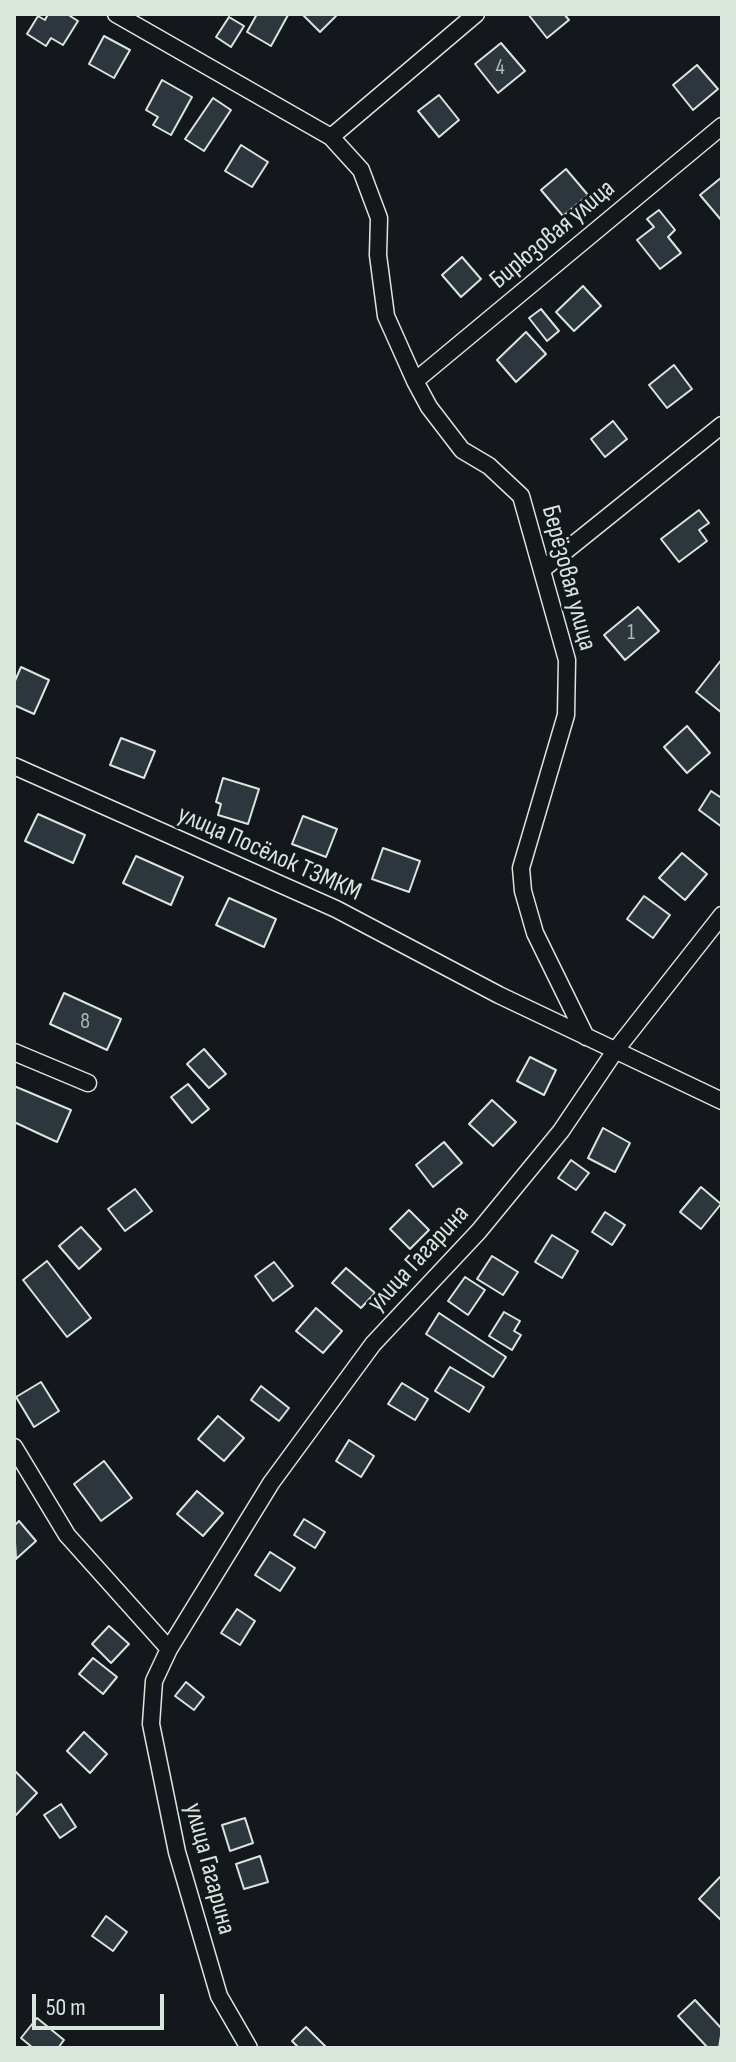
<!DOCTYPE html>
<html>
<head>
<meta charset="utf-8">
<style>
  body { margin:0 }
  #map { position:relative; width:736px; height:2062px; overflow:hidden; background:#14181c; font-family:"Sofia Sans Condensed",sans-serif }
  canvas { display:block }
  .frame { position:absolute; inset:0; border:16px solid #d8e6dc; pointer-events:none }
  .scale { position:absolute; left:32px; top:1994px; width:132px; height:36px; box-sizing:border-box; border:4px solid #d8e6dc; border-top:0; padding-left:10px; font-size:24px; line-height:28px; white-space:nowrap; color:#d8e6dc; -webkit-text-stroke:6px #14181c; paint-order:stroke }
</style>
</head>
<body>
<div id="map">
<canvas width="736" height="2062"></canvas>
<div class="frame"></div>
<div class="scale">50 m</div>
</div>
<script>
const ctx = document.querySelector('canvas').getContext('2d');
ctx.lineJoin = 'round';
function fillPath(path, color) { ctx.fillStyle = color; ctx.fill(path, 'evenodd'); }
const toPath = rows => new Path2D(rows.map(r => 'M' + r).join(''));
function trace(path, color, width, dash) { ctx.strokeStyle = color; ctx.lineWidth = width; ctx.lineCap = dash ? 'butt' : 'round'; ctx.setLineDash(dash || []); ctx.stroke(path); }
function write(font, color, halo, rows, align = 'center') {
  ctx.font = font + ' "Sofia Sans Condensed",sans-serif'; ctx.lineWidth = 6; ctx.setLineDash([]); ctx.textBaseline = 'middle'; ctx.strokeStyle = halo; ctx.fillStyle = color; for (const [text, x, y, turn = 0] of rows) {
    ctx.save(); ctx.translate(x, y); ctx.rotate((+turn || 0) * Math.PI / 180); ctx.textAlign = isNaN(turn) ? turn : align; if (halo) ctx.strokeText(text, 0, 0); ctx.fillText(text, 0, 0); ctx.restore();
  }
}
const building = toPath([
  [48,14,67,14,78,21,63,45,51,38,46,46,27,34,38,16,45,20,48,14],
  [257,14,288,15,271,46,247,32,257,14],
  [302,14,334,14,336,16,320,32,302,14],
  [528,14,564,14,569,20,547,38,528,14],
  [229,17,244,26,231,47,216,37,229,17],
  [104,36,130,50,114,78,89,64,104,36],
  [501,43,525,71,498,93,475,64,501,43],
  [697,65,718,89,693,110,673,85,697,65],
  [162,80,192,97,171,135,153,125,158,117,146,110,162,80],
  [439,95,459,120,439,137,418,111,439,95],
  [213,98,231,110,204,151,185,139,213,98],
  [241,145,268,162,252,187,225,171,241,145],
  [566,169,588,195,563,216,541,190,566,169],
  [722,177,722,221,700,195,722,177],
  [659,210,675,230,668,237,681,253,660,269,637,240,654,227,647,219,659,210],
  [462,257,481,279,461,297,442,275,462,257],
  [583,286,601,306,574,331,556,312,583,286],
  [541,309,559,331,547,341,529,318,541,309],
  [526,332,546,354,516,382,497,360,526,332],
  [674,365,692,389,667,408,649,385,674,365],
  [613,421,627,439,605,457,591,439,613,421],
  [699,510,709,523,699,530,707,541,679,562,661,539,699,510],
  [638,607,659,631,625,660,604,635,638,607],
  [722,659,722,713,696,692,722,659],
  [21,667,49,680,34,714,14,705,14,683,21,667],
  [687,726,710,753,687,773,664,747,687,726],
  [121,738,155,751,144,778,110,765,121,738],
  [223,778,259,789,248,824,218,815,221,804,216,802,223,778],
  [711,791,720,797,722,794,722,827,699,810,711,791],
  [38,814,85,835,73,863,25,841,38,814],
  [303,816,337,829,326,857,292,844,303,816],
  [383,848,420,861,409,892,372,879,383,848],
  [682,853,707,874,685,900,659,878,682,853],
  [136,856,183,877,171,905,123,883,136,856],
  [644,896,670,915,653,938,627,919,644,896],
  [229,898,276,919,264,947,216,925,229,898],
  [64,993,121,1019,107,1050,50,1024,64,993],
  [204,1049,226,1074,209,1088,187,1064,204,1049],
  [530,1057,556,1070,544,1095,517,1081,530,1057],
  [188,1084,209,1109,192,1123,171,1097,188,1084],
  [14,1086,71,1110,57,1142,14,1122,14,1086],
  [492,1100,516,1122,493,1146,469,1124,492,1100],
  [603,1128,630,1143,615,1172,588,1158,603,1128],
  [444,1142,462,1163,433,1187,416,1165,444,1142],
  [571,1160,589,1173,576,1190,558,1178,571,1160],
  [701,1187,721,1204,701,1229,680,1212,701,1187],
  [135,1189,152,1211,125,1231,108,1209,135,1189],
  [409,1210,429,1230,410,1249,390,1229,409,1210],
  [605,1212,625,1225,612,1245,592,1232,605,1212],
  [81,1227,101,1249,79,1269,59,1246,81,1227],
  [552,1235,578,1251,562,1278,535,1262,552,1235],
  [492,1256,518,1272,503,1295,477,1279,492,1256],
  [47,1261,91,1318,67,1337,23,1280,47,1261],
  [274,1262,293,1286,273,1301,255,1276,274,1262],
  [346,1268,375,1293,361,1308,332,1283,346,1268],
  [465,1277,485,1290,468,1315,448,1301,465,1277],
  [316,1308,342,1331,323,1353,296,1331,316,1308],
  [504,1312,520,1321,514,1331,521,1335,512,1350,489,1336,504,1312],
  [439,1313,506,1357,493,1377,426,1334,439,1313],
  [450,1367,484,1387,469,1412,435,1391,450,1367],
  [41,1382,59,1411,34,1427,16,1397,41,1382],
  [402,1383,428,1399,415,1420,388,1404,402,1383],
  [261,1386,289,1408,279,1421,251,1400,261,1386],
  [218,1416,244,1438,224,1461,198,1439,218,1416],
  [349,1440,374,1456,361,1477,336,1461,349,1440],
  [104,1461,132,1498,101,1521,74,1484,104,1461],
  [197,1491,223,1513,203,1536,177,1514,197,1491],
  [304,1519,325,1532,315,1548,294,1535,304,1519],
  [19,1521,36,1541,16,1559,14,1526,19,1521],
  [270,1552,295,1568,280,1591,255,1575,270,1552],
  [237,1609,255,1621,240,1645,221,1633,237,1609],
  [109,1626,129,1644,111,1663,92,1644,109,1626],
  [93,1658,117,1677,103,1694,79,1674,93,1658],
  [186,1682,204,1697,194,1710,175,1696,186,1682],
  [84,1732,107,1754,90,1773,67,1751,84,1732],
  [14,1770,37,1793,14,1817,14,1770],
  [61,1804,76,1827,60,1838,44,1815,61,1804],
  [245,1818,253,1843,230,1851,222,1825,245,1818],
  [260,1856,268,1882,244,1889,236,1864,260,1856],
  [720,1877,722,1878,722,1921,699,1899,720,1877],
  [106,1916,127,1932,113,1951,92,1936,106,1916],
  [695,2000,722,2029,719,2048,708,2048,678,2016,695,2000],
  [37,2018,64,2040,58,2048,33,2048,21,2038,37,2018],
  [306,2027,327,2048,299,2048,292,2041,306,2027]
]);
const minor = toPath([
  [116,14,331,137,361,170,379,218,378,255,386,316,415,381,429,407,462,450,489,466,521,496,567,660,566,715,521,868,523,891,535,933,586,1037],
  [331,137,476,14],
  [415,381,722,126],
  [543,569,722,425],
  [14,766,336,909,499,995,722,1101],
  [14,1052,88,1083],
  [14,1447,67,1535,169,1649],
  [249,2048,219,1996,177,1852,151,1724,154,1681,169,1649,271,1483,373,1344,479,1231,561,1131,615,1051,722,915]
]);
const numberNames = [
  ["4",500,68],
  ["1",631,633],
  ["8",85,1022]
];
const streetNames = [
  ["Бирюзовая улица",553,235,-40],
  ["Берёзовая улица",568,578,75],
  ["улица Посёлок ТЗМКМ",269,854,24],
  ["улица Гагарина",419,1259,-47],
  ["улица Гагарина",209,1869,75]
];
fillPath(building, '#2c363c');
trace(building, '#d8e6dc', 2);
trace(minor, '#d8e6dc', 19);
trace(minor, '#14181c', 16);
write('22px', '#adbab4', null, numberNames);
write('26px', '#d8e6dc', '#14181c', streetNames);
</script>
</body>
</html>
